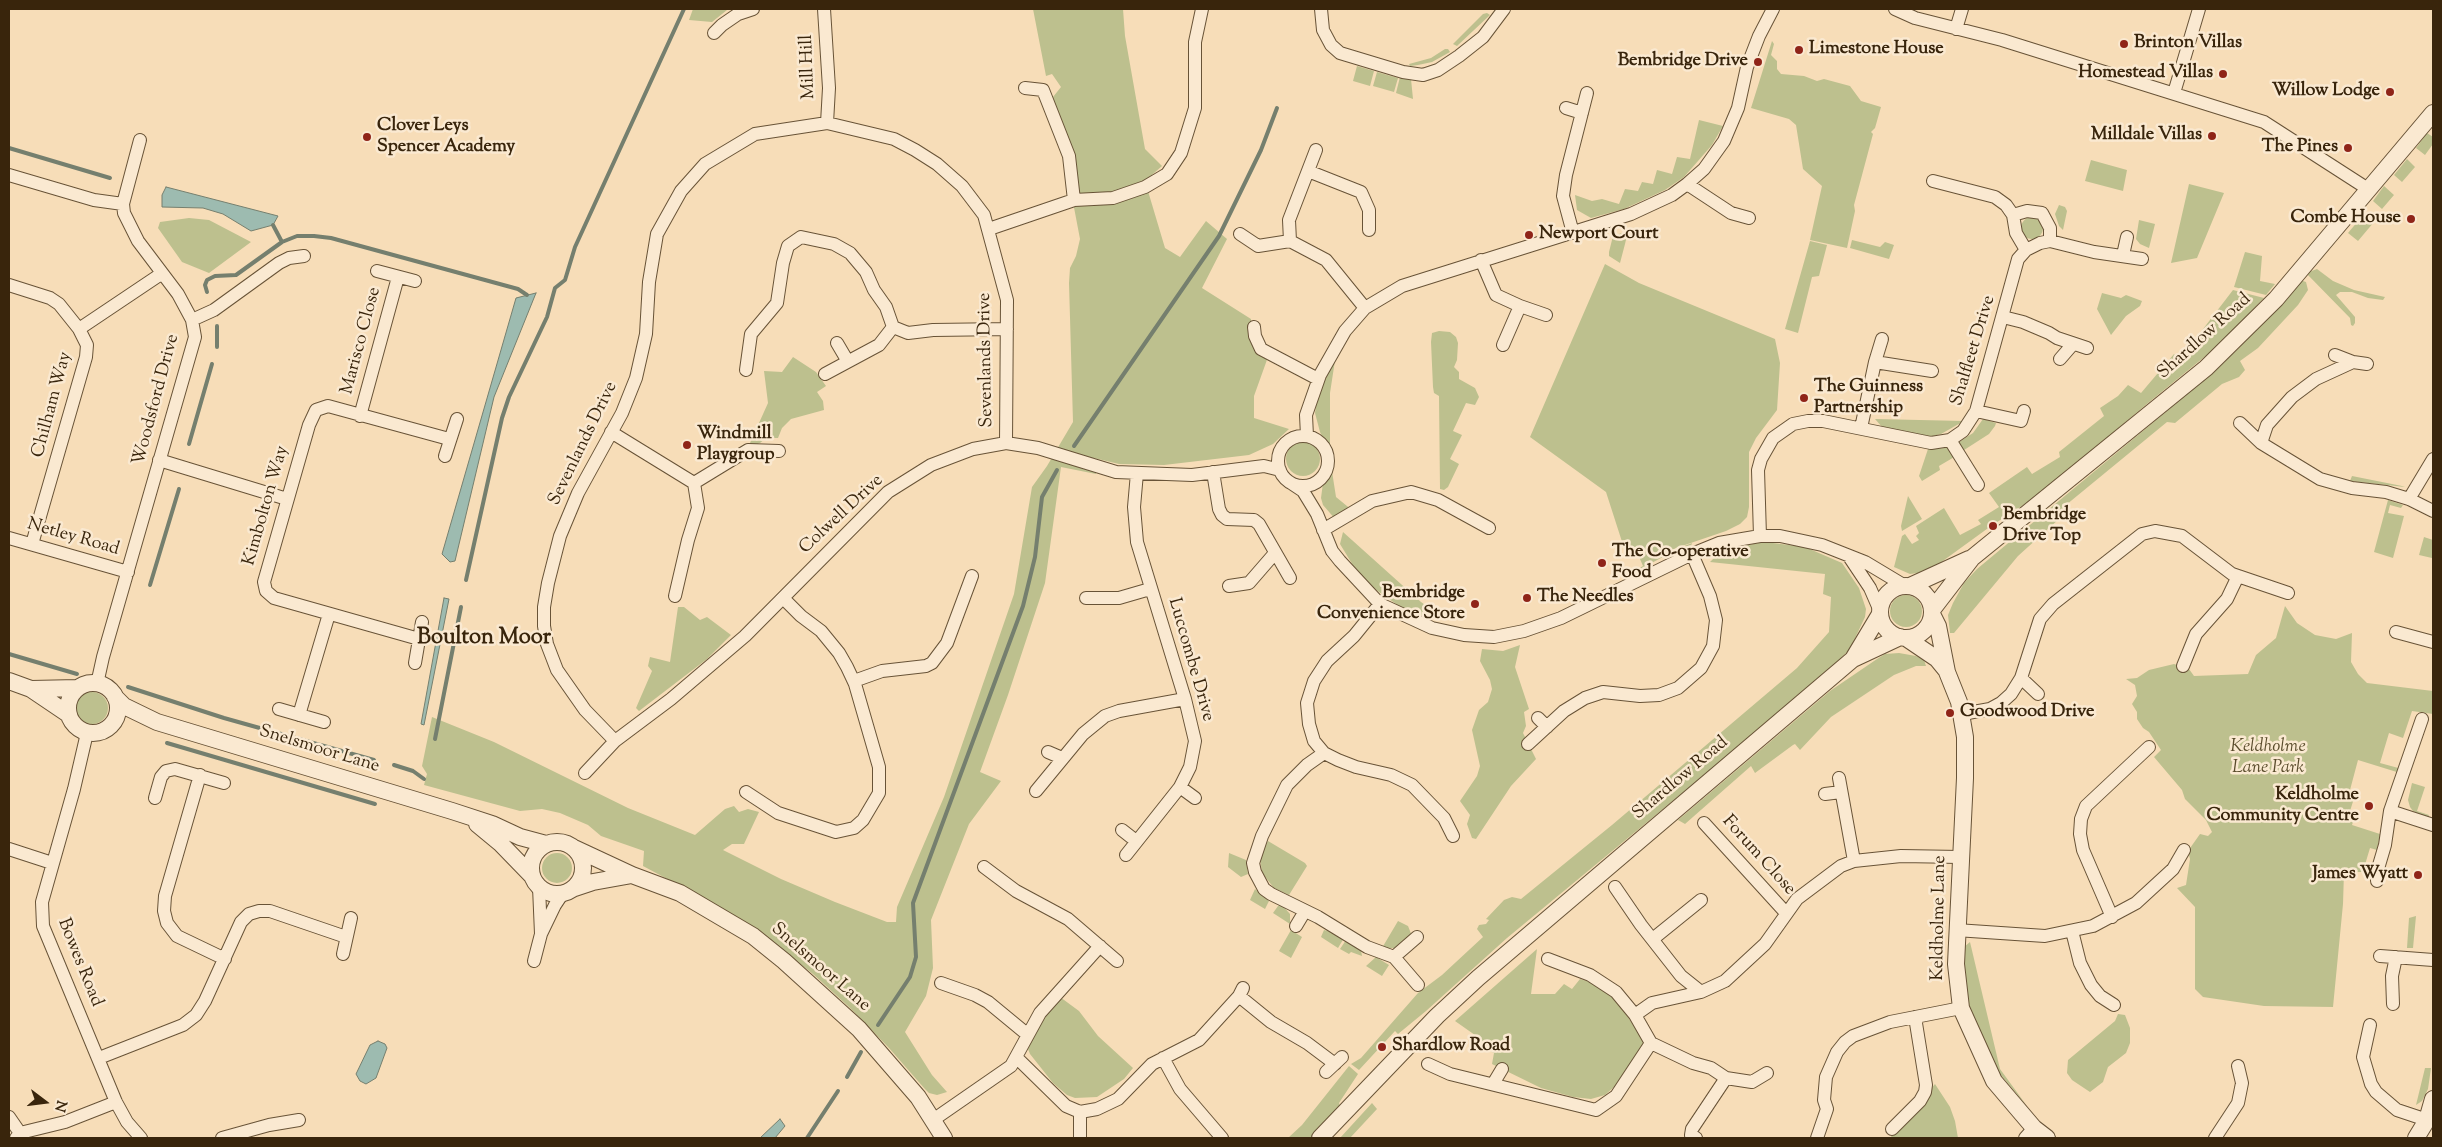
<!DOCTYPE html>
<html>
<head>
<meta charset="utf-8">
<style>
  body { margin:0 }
  #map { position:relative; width:2442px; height:1147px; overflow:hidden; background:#f7ddb8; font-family:"Sorts Mill Goudy",serif }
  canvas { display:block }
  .frame { position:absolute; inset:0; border:10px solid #39250c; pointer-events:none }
  .north { position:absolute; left:20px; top:1077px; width:50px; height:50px; -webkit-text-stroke:4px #fae9d1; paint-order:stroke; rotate:105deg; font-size:14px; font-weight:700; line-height:20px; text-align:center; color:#39250c }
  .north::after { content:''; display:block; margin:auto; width:18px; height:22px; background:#39250c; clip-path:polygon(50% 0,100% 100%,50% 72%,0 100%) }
</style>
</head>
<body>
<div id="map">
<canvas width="2442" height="1147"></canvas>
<div class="frame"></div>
<div class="north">N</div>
</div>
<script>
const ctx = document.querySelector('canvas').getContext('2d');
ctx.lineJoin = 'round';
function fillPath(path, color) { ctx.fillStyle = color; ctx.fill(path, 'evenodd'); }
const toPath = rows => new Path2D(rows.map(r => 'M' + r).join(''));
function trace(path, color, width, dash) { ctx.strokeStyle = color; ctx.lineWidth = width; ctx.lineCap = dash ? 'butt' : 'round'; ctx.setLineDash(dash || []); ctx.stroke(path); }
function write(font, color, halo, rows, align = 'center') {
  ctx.font = font + ' "Sorts Mill Goudy",serif'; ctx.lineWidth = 5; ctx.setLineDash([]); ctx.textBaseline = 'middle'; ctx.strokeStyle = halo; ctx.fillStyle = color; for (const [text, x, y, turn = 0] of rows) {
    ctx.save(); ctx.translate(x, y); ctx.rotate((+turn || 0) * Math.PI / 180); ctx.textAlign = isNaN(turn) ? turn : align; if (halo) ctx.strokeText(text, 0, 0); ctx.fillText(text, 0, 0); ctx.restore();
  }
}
const green = toPath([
  [693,9,736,9,727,10,712,22,689,20],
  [1033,9,1123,9,1125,36,1145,149,1162,166,1145,181,1165,248,1180,257,1206,221,1227,239,1202,288,1251,319,1251,328,1268,357,1254,396,1254,418,1289,429,1273,444,1249,455,1164,465,1119,464,1094,458,1096,474,1061,467,1045,583,1008,695,980,772,1001,781,969,824,931,920,933,968,926,996,905,1032,932,1075,947,1092,937,1095,929,1093,924,1088,889,1048,849,1007,813,974,785,952,712,903,643,866,644,851,601,836,588,825,560,813,542,809,520,811,424,785,427,774,422,766,432,717,494,742,628,808,695,835,725,809,734,806,739,812,748,809,759,812,744,844,732,844,723,850,781,879,835,902,887,922,896,922,897,907,944,797,1014,594,1032,487,1047,466,1073,422,1069,283,1070,268,1076,256,1080,239,1053,97,1061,87,1052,74,1046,76],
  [1487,13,1490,15,1457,46,1453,44,1483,14],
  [1772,41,1774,44,1771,55,1777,61,1777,69,1781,74,1804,76,1817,81,1824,79,1850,86,1861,101,1881,107,1875,128,1871,132,1873,134,1854,205,1855,211,1847,248,1810,240,1822,186,1803,169,1796,125,1789,119,1751,108],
  [1445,49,1448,49,1450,52,1432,62,1418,65,1410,66,1409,64,1431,58],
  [1357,66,1374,71,1370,86,1353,81],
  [1377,72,1398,78,1394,92,1373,86],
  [1400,77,1411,79,1413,99,1396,93],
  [1699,120,1723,126,1712,145,1684,177,1665,190,1624,209,1591,218,1577,210,1575,195,1592,201,1602,199,1619,204,1625,189,1638,191,1642,182,1653,184,1657,170,1672,174,1677,157,1690,159],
  [2427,133,2433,137,2433,144,2425,155,2416,148],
  [2407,159,2415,167,2402,182,2394,175],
  [2091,160,2127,170,2123,191,2085,181],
  [2189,184,2224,193,2197,258,2171,263],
  [2384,186,2394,195,2382,209,2373,201],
  [2059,205,2065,207,2067,211,2063,230,2059,226,2055,214],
  [2364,214,2374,222,2358,241,2348,233],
  '2021 228a11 11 0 1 1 22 0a11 11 0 1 1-22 0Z',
  [189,218,209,220,251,242,209,273,182,262,158,228,160,222],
  [2139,220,2155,224,2149,248,2140,244,2136,239],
  [1628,231,1625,244,1620,263,1609,256,1609,252,1613,236],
  [1852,240,1880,247,1885,242,1894,245,1889,259,1850,248],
  [1810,241,1827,245,1819,276,1812,277,1798,333,1785,329],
  [2245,252,2262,256,2260,281,2275,284,2266,295,2234,287],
  [1605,264,1639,283,1775,339,1780,363,1777,410,1756,438,1749,452,1749,507,1747,517,1740,524,1726,531,1676,548,1666,553,1692,543,1691,546,1661,558,1625,577,1626,575,1643,566,1637,552,1625,551,1606,492,1530,437],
  [2317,269,2333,281,2354,290,2385,297,2383,300,2368,298,2352,292,2340,292,2336,295,2355,317,2355,323,2353,326,2351,325,2350,318,2306,273],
  [2300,280,2306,282,2308,290,2298,305,2258,348,2240,361,2245,370,2239,377,2222,384,2175,423,2167,422,2066,505,2069,510,2018,556,1954,633,1950,633,1948,615,1953,603,1964,583,1977,569,2191,391,2238,349],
  [2233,290,2264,298,2219,345,2148,403,2042,493,1991,526,1940,563,1918,573,1910,574,1894,567,1902,536,1905,534,1912,544,1919,540,1916,536,1919,533,1916,526,1944,508,1960,535,1981,524,1978,520,1999,507,1989,493,2027,467,2032,474,2060,457,2059,452,2104,416,2100,408,2118,396,2128,385,2141,393,2174,354,2180,359],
  [2102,293,2121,298,2126,295,2142,301,2140,306,2126,316,2111,335,2097,309],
  [1439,331,1450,332,1456,337,1458,343,1457,360,1454,367,1459,372,1459,379,1475,388,1479,397,1475,405,1466,403,1453,431,1462,435,1450,459,1459,464,1448,487,1444,490,1440,489,1439,396,1434,393,1433,387,1431,342,1432,333],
  [1336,354,1330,393,1330,453,1320,432,1315,413,1317,397],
  [793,357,816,372,826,386,817,392,823,401,824,410,791,419,782,428,778,438,766,438,760,443,752,446,750,443,768,403,764,371,782,372],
  [1875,419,1964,421,1941,434,1929,437,1883,428],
  [1983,419,1996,423,1995,426,1989,434,1961,452,1956,444,1973,433],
  '1286 459a17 17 0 1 1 34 0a17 17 0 1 1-34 0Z',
  [1949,446,1956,456,1939,466,1940,470,1922,481,1919,476,1928,449,1944,448],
  [1331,465,1336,497,1353,511,1336,520,1323,505,1321,498,1323,483],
  [2352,476,2402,486,2405,487,2350,481],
  [1908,496,1922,519,1902,531,1901,526],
  [2388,500,2403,505,2401,508,2390,505,2388,513,2404,516,2393,558,2374,552],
  [1343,532,1421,602,1439,615,1426,616,1406,611,1372,587,1354,567,1340,544],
  [2424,537,2433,540,2432,558,2419,555],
  [1759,543,1773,543,1805,547,1842,563,1859,588,1866,609,1865,617,1850,649,1826,673,1796,699,1507,938,1426,1011,1398,1034,1395,1031,1359,1070,1351,1064,1361,1058,1418,993,1442,975,1483,937,1477,929,1479,925,1486,924,1489,920,1486,919,1504,900,1512,897,1521,899,1612,825,1797,668,1829,632,1831,597,1823,594,1825,574,1710,562,1719,553,1727,549],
  '1890 611a16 16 0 1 1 32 0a16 16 0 1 1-32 0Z',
  [2285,606,2297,623,2315,635,2336,639,2352,633,2351,662,2358,674,2367,683,2433,691,2433,714,2412,711,2403,738,2389,733,2380,763,2402,769,2400,773,2358,760,2350,790,2356,792,2350,811,2356,813,2352,825,2380,834,2377,850,2370,848,2364,868,2371,872,2344,872,2343,904,2333,1007,2264,1006,2203,997,2195,989,2195,907,2177,888,2186,885,2190,859,2188,851,2200,834,2208,836,2212,832,2206,820,2185,799,2182,790,2154,757,2161,750,2149,732,2143,728,2137,719,2137,712,2132,704,2137,696,2135,685,2126,679,2137,678,2149,670,2174,664,2189,669,2194,676,2248,674,2256,655,2276,638],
  [678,607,684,607,700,620,707,617,731,635,707,659,639,711,636,708,652,671,648,666,650,657,670,662],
  [1520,645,1515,667,1529,709,1524,712,1526,726,1523,733,1536,759,1511,786,1476,839,1472,838,1467,824,1470,815,1460,801,1477,776,1480,766,1472,730,1479,710,1488,702,1492,689,1490,680,1480,661,1482,649,1503,651],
  [1899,653,1916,656,1924,660,1926,666,1916,666,1894,675,1831,717,1800,750,1795,744,1793,745,1755,773,1751,766,1685,824,1678,820,1830,691,1877,659,1885,654],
  '76 708a16 16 0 1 1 32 0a16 16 0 1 1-32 0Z',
  [2412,783,2425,787,2417,811,2429,815,2428,818,2413,811,2410,807,2408,800],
  [1268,841,1305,863,1307,866,1289,895,1274,888,1262,873,1260,857],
  [1229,853,1246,860,1248,874,1241,877,1228,867],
  '542 868a15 15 0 1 1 30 0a15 15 0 1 1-30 0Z',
  [1255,889,1269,901,1265,909,1250,900],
  [1282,905,1290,914,1290,924,1273,913,1278,906],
  [2416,916,2413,948,2407,948,2409,918],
  [1398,921,1408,926,1412,936,1394,948,1382,948],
  [1291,930,1302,937,1291,958,1279,951],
  [1324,930,1332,932,1344,938,1338,948,1321,937],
  [1346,940,1361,950,1362,956,1351,952,1349,954,1340,949],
  [1970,942,2000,1069,2027,1106,1994,1067,1971,1017,1962,963,1964,947],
  [1537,949,1531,994,1555,994,1564,984,1572,989,1580,979,1600,985,1612,994,1645,1042,1614,1087,1605,1095,1591,1099,1573,1097,1541,1088,1492,1064,1494,1053,1478,1046,1482,1040,1455,1021],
  [1376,957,1389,965,1382,976,1366,966],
  [1060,997,1079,1011,1098,1036,1133,1068,1124,1079,1097,1097,1075,1098,1067,1095,1053,1083,1030,1054,1028,1049,1038,1026],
  [2118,1014,2125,1015,2130,1028,2130,1043,2126,1053,2108,1067,2103,1082,2090,1092,2072,1080,2067,1073,2068,1060,2115,1021],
  [1349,1066,1358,1074,1339,1103,1340,1106,1310,1138,1288,1138,1302,1125],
  [2425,1068,2431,1068,2428,1089,2422,1101,2416,1105],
  [1935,1084,1950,1107,1955,1121,1958,1138,1890,1138],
  [1372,1103,1377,1109,1350,1138,1340,1138]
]);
const water = toPath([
  [166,187,278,216,273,225,251,231,223,214,203,208,162,207,162,195,166,187],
  [536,293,494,397,455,561,450,562,442,554,516,298,536,293],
  [444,598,449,599,424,725,421,724,444,598],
  [378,1041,385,1044,387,1048,376,1078,366,1084,360,1081,356,1074,370,1045,378,1041],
  [780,1119,785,1126,775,1138,760,1138,780,1119]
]);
const stream = toPath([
  [9,148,110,178],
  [273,225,282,242],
  [207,292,205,285,207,280,215,276,236,275,282,242,297,236,314,236,331,238,518,289,527,295],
  [217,347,217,326],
  [189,444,212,364],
  [1074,446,1219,236,1261,150,1277,108],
  [466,580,502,418,509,397,547,317,555,288,565,280,575,247,684,9],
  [150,585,179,489],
  [9,654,77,674],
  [128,687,224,718,374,760],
  [435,739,461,607],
  [167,743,375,804],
  [394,765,413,771,424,779],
  [878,1025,910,977,916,957,913,903,1023,606,1035,557,1042,497,1057,470],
  [847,1077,861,1052],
  [807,1138,838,1091]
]);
const minor = toPath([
  [824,9,829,88,827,123],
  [1321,9,1323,30,1331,45,1340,53,1403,72,1423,75,1438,70,1459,56,1483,37,1504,9],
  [1895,9,1915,18,2002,40,2264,122,2368,189],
  [1956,29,1962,9],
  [714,33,722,25,738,14,753,9],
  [1025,88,1043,90,1069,156,1074,200],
  [2174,93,2199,9],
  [1566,108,1582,113],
  [1308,171,1361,192,1369,210,1369,230],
  [9,175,94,200,123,204],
  [1933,181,1995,197,2006,205,2013,215],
  [1687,184,1731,213,1749,218],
  [989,229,1074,200,1113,198,1145,187,1167,174,1181,153,1195,108,1195,42,1202,9],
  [1573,233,1563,196,1566,175,1587,93],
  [1240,234,1258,246,1290,241,1326,260,1365,308],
  [1290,241,1289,220,1316,150],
  [2026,250,2016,233,2013,215,2027,211,2042,213,2050,228,2050,241],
  [2123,255,2127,237],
  [1481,260,1496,295,1520,306,1503,345],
  [377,271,415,281],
  [9,285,50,298,59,304,79,329,87,345,86,357,32,544],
  [1520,306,1546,315],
  [2003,317,2023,322,2049,333,2057,338,2087,348],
  [192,320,214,310,279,263,289,258,304,256],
  [1254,327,1255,336,1261,349,1318,379],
  [79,329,161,274],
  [837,343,847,360],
  [2335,355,2353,362,2367,364],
  [2060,359,2073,344],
  [1875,362,1932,371],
  [746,370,751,334,777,303,783,263,788,246,801,237,834,244,850,253,866,272,874,290,886,307,893,327,908,333,933,330,1007,329],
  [825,374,879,345,893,327],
  [1976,411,2021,421,2024,411],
  [360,416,398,277],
  [2240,423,2261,443,2320,479,2352,488,2386,492,2409,499,2433,511],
  [1861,428,1875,362,1882,339],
  [611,432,694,483,698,508,688,540,675,596],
  [1307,436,1306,415,1320,375,1345,331,1365,308,1402,286,1631,214,1672,195,1687,184,1704,169,1724,141,1738,108,1747,67,1759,36,1773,9],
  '1278 461a25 25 0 1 1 50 0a25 25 0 1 1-50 0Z',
  [1950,440,1978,485],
  [2261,443,2267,425,2292,397,2316,379,2353,362],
  [445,456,457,419],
  [159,460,287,499],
  [1213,472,1219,509,1222,515,1227,519,1254,520,1259,524,1290,578],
  [1288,481,1303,491,1317,514,1332,551,1340,561,1380,604,1432,628,1464,635,1494,637,1524,631,1561,618,1692,554,1719,543,1760,536,1780,536,1822,545,1865,562,1905,586],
  [694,483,748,450,779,451],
  [2409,499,2433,459],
  [1323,530,1372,501,1411,492,1438,500,1489,528],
  [1760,536,1758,470,1761,459,1773,438,1793,424,1808,421,1823,421,1931,443,1950,440,1963,431,1976,411,2018,259,2026,250,2040,243,2050,241,2094,252,2142,259],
  [9,538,128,572],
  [1850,558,1870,588,1880,611],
  [1229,586,1249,583,1275,553],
  [1086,598,1119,598,1150,589],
  [1380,604,1354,636,1327,661,1314,681,1307,703,1309,724,1314,741,1324,753,1338,760,1356,767,1391,775,1412,785,1444,818,1453,836],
  [2396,632,2433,642],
  [419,639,274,598,266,591,264,582,309,425,316,410,328,406,449,439],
  [415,663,422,622],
  [2183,666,2196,634,2227,599,2238,576],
  [2021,678,2038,694],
  [854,681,882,671,926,666,932,663,947,643,972,576],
  [97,684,103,657,195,337,192,320,178,294,138,241,124,213,123,204,140,140],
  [279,709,324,722],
  [1962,714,1990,709,2001,703,2011,694,2021,678,2040,619,2053,604,2142,534,2155,531,2182,536,2232,574,2288,593],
  [299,715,329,614],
  [1538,718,1547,727],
  [2422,719,2390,811,2433,825],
  [87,733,74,789,42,902,43,926,116,1102,127,1122,141,1138],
  [615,741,585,710,557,670,547,644,544,626,544,607,548,583,560,536,578,493,622,413,636,378,646,334,649,282,657,234,681,191,705,164,755,134,827,123,894,139,915,150,937,164,962,186,984,215,1007,300,1006,443],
  [1528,744,1564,711,1585,698,1603,692,1640,696,1659,695,1678,688,1701,668,1713,646,1716,620,1710,596,1692,554],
  [1048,752,1062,758],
  [1324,753,1307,765,1287,785,1262,836,1253,863,1255,872,1264,889,1271,894,1318,917,1367,947,1394,957,1418,985],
  [585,773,615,741,671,699,745,636,888,492,931,465,973,449,1006,443,1038,448,1116,472,1192,475,1264,466,1280,470],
  [200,775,165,896,164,911,167,923,177,936,225,959],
  [1839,778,1854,861],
  [1180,787,1195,798],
  [1036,791,1083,734,1105,716,1119,711,1185,699],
  [746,792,778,813,836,832,854,828,863,820,879,793,879,767,855,684,847,667,839,653,821,631,801,616,783,598],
  [1825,794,1841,792],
  [155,798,161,777,166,771,175,769,224,783],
  [1704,823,1786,913],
  [1122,830,1136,841],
  [9,849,52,863],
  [1126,855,1180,787,1190,767,1195,741,1185,699,1137,542,1134,507,1137,473],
  [984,867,1016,891,1068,919,1117,961],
  [2377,881,2377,872,2385,845,2390,811],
  [539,887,541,934],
  [1615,887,1641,925,1681,976,1701,992],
  [2112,917,2083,850,2080,834,2081,819,2086,806,2149,747],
  [1296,926,1305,911],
  [1956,930,2045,936,2093,926,2136,903,2173,869,2184,850],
  [2072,931,2080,963,2091,985,2100,996,2114,1005],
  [1654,938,1701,900],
  [343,954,351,918],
  [2380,956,2433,960],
  [1394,957,1417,937],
  [1548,959,1590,975,1616,992,1635,1015],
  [534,961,541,934,555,905,563,893],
  [941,983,975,995,988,1002,1028,1035],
  [1239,996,1271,1022,1307,1043,1335,1064],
  [2393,1004,2392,976,2396,957],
  [2370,1025,2363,1057,2371,1084,2376,1092,2397,1110,2427,1120],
  [99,1058,183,1025,196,1015,205,1001,241,922,249,914,259,911,270,911,346,937],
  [1017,1058,1066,1106,1080,1112,1097,1109,1118,1099,1152,1064,1199,1040,1239,996,1243,988],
  [1163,1058,1180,1089,1222,1138],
  [1428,1064,1450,1074,1596,1110,1616,1096,1651,1043],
  [1326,1072,1342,1057],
  [1726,1078,1752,1082,1767,1073],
  [1493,1084,1502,1069],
  [9,1117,20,1133],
  [933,1120,1011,1066,1040,1013,1100,946],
  [1892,1129,1920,1101,1925,1092,1926,1085,1915,1017],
  [16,1138,20,1133,65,1122,116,1102],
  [222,1138,269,1125,299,1120],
  [1080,1138,1080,1112],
  [1696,1138,1691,1135,1692,1129,1726,1078,1711,1068,1693,1063,1651,1043,1635,1015,1652,1003,1701,992,1725,981,1765,944,1797,899,1841,866,1854,861,1901,856,1960,857],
  [1817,1138,1827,1109,1824,1100,1826,1077,1837,1052,1845,1042,1853,1036,1890,1022,1961,1008],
  [2025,1138,2034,1128],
  [2215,1138,2238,1103,2242,1083,2238,1066]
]);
const tertiary = toPath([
  [1910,586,1969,559],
  '1880 612a26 26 0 1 1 52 0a26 26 0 1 1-52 0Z',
  [1932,610,1972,558,2206,368,2276,299,2433,113],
  [1932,614,1938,626,1947,672,1959,702,1965,737,1965,778,1956,964,1961,1008,1994,1081,2034,1128,2047,1138],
  [1906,638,1937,659,1946,670],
  [1853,659,1900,637],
  [9,681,31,689,68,714],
  '68 708a25 25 0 1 1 50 0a25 25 0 1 1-50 0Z',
  [31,689,78,688],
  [115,697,124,706,157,722,452,811,492,824,520,837,546,844],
  [477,824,500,843,532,876],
  '531 868a26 26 0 1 1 52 0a26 26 0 1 1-52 0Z',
  [574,848,632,875,680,893,753,936,784,961,859,1029,918,1097,944,1138],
  [572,889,593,882,632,875],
  [1320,1138,1437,1016,1478,978,1853,659,1880,614],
  [2416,1138,2427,1120,2433,1099]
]);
const markers = [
  [2124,44,5,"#8f2418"],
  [1799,50,5,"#8f2418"],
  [1758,62,5,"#8f2418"],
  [2223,74,5,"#8f2418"],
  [2390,92,5,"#8f2418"],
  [2212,136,5,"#8f2418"],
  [367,137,5,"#8f2418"],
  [2348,148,5,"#8f2418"],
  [2411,219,5,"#8f2418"],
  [1529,235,5,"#8f2418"],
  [1804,398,5,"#8f2418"],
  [687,445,5,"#8f2418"],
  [1993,526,5,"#8f2418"],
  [1602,563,5,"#8f2418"],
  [1527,598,5,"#8f2418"],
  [1475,604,5,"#8f2418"],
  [1950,713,5,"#8f2418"],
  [2369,806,5,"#8f2418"],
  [2418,875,5,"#8f2418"],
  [1382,1047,5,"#8f2418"]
];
const poiNames = [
  ["Brinton Villas",2134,44],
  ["Limestone House",1809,50],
  ["Bembridge Drive",1748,62,"right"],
  ["Homestead Villas",2213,74,"right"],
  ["Willow Lodge",2380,92,"right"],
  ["Clover Leys",377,127],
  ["Spencer Academy",377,148],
  ["Milldale Villas",2202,136,"right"],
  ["The Pines",2338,148,"right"],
  ["Combe House",2401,219,"right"],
  ["Newport Court",1539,235],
  ["The Guinness",1814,388],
  ["Partnership",1814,409],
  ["Windmill",697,435],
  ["Playgroup",697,456],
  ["Bembridge",2003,516],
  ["Drive Top",2003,537],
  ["The Co-operative",1612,553],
  ["Food",1612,574],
  ["Bembridge",1465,594,"right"],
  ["Convenience Store",1465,615,"right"],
  ["The Needles",1537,598],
  ["Goodwood Drive",1960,713],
  ["Keldholme",2359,796,"right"],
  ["Community Centre",2359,817,"right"],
  ["James Wyatt",2408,875,"right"],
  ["Shardlow Road",1392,1047]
];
const streetNames = [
  ["Mill Hill",809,67,-92],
  ["Shardlow Road",2205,337,-42],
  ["Marisco Close",362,341,-75],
  ["Shalfleet Drive",1974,351,-73],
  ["Sevenlands Drive",987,360,-91],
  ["Woodsford Drive",157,400,-75],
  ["Chilham Way",53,405,-75],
  ["Sevenlands Drive",584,444,-64],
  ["Kimbolton Way",267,506,-74],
  ["Colwell Drive",842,515,-43],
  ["Netley Road",73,538,16],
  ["Luccombe Drive",1190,660,74],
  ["Snelsmoor Lane",319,750,17],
  ["Shardlow Road",1681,779,-40],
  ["Forum Close",1758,856,48],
  ["Keldholme Lane",1940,918,-89],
  ["Bowes Road",79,963,68],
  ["Snelsmoor Lane",820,968,41]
];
const parkNames = [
  ["Keldholme",2268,748],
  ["Lane Park",2268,769]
];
const districtNames = [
  ["Boulton Moor",484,639]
];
fillPath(green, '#bdc08e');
fillPath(water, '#9dbbb0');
trace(water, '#757f6e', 1);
trace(stream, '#757f6e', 4);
trace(minor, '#685337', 14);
trace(tertiary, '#685337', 18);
trace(minor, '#fae9d1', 12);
trace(tertiary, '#fae9d1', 16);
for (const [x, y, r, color] of markers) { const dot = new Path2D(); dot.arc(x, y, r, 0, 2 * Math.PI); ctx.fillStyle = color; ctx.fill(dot); trace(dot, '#fae9d1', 2); }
write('bold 18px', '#39250c', '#fae9d1', poiNames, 'left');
write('18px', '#39250c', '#fae9d1', streetNames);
write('italic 18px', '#5a4c2c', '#fae9d1', parkNames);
write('bold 22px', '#39250c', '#fae9d1', districtNames);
</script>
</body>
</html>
